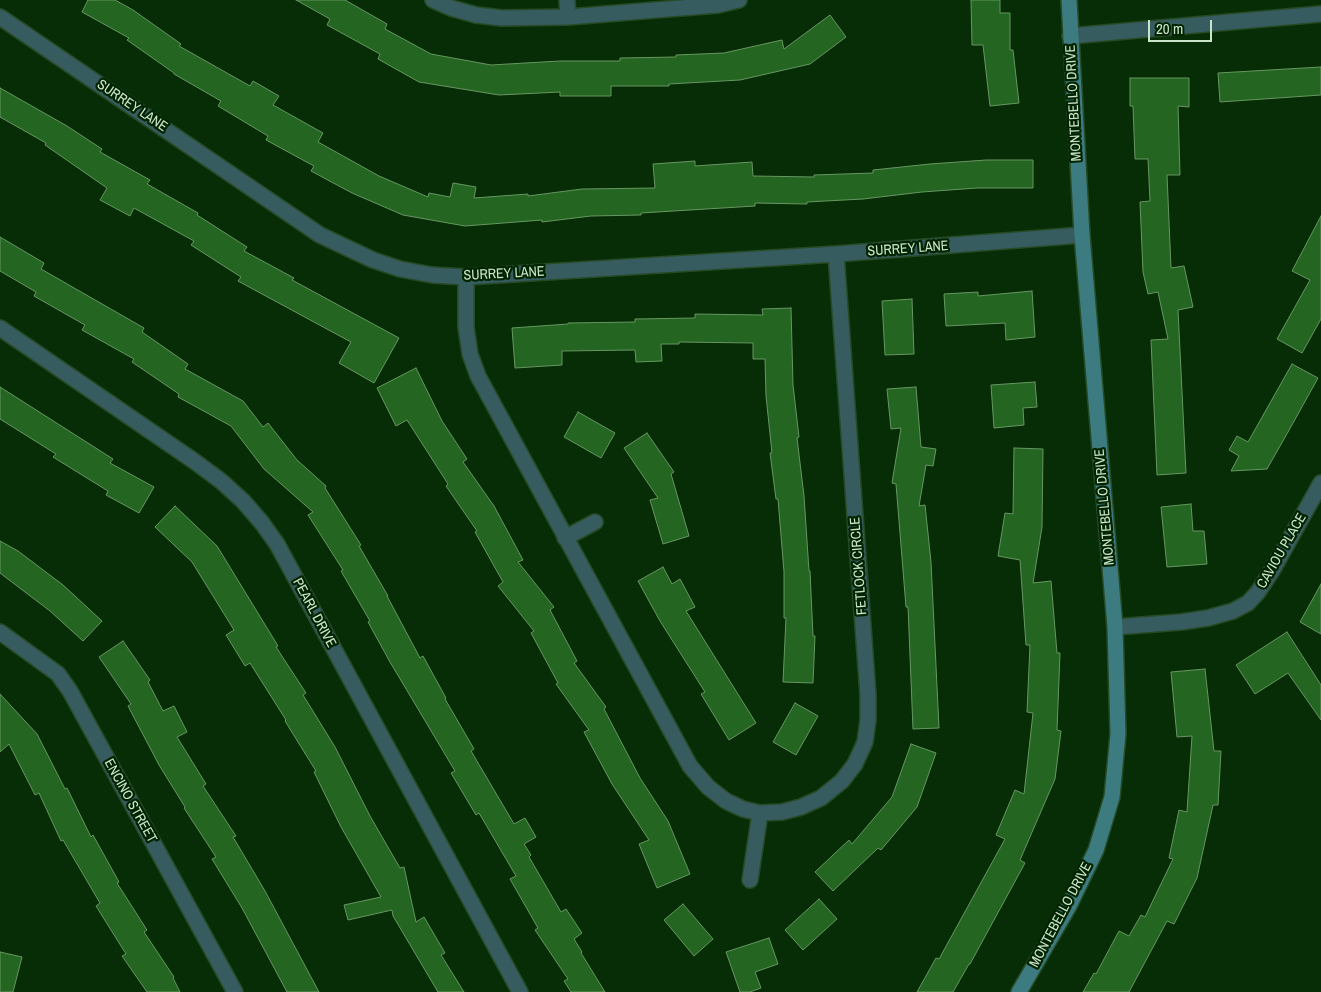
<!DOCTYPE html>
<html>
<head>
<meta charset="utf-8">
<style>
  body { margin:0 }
  #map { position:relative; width:1321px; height:992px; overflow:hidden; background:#072d06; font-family:"Archivo Narrow",sans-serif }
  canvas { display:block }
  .scale { position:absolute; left:1148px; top:20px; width:64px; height:22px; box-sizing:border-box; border:2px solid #cae4c7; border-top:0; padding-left:6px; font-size:15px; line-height:18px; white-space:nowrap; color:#cae4c7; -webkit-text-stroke:4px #002300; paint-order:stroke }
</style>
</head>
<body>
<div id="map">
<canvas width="1321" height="992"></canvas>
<div class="scale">20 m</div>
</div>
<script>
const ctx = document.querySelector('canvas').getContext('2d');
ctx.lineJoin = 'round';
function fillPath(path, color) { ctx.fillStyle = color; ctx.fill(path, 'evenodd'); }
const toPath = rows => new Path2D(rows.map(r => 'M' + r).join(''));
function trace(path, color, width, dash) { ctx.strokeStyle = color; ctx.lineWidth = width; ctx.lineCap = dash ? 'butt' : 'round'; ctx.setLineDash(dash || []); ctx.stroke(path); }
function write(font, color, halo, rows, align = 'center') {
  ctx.font = font + ' "Archivo Narrow",sans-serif'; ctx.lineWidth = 4.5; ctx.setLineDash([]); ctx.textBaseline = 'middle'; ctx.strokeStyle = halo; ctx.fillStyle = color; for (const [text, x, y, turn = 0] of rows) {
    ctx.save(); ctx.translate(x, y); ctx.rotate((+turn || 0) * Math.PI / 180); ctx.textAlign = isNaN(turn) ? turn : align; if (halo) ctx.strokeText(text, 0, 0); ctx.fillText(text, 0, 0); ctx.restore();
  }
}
const building = toPath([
  [88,0,115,0,133,10,181,44,179,46,250,86,253,81,279,96,273,105,323,133,318,142,379,176,428,197,429,193,450,197,453,183,476,187,474,198,528,194,528,196,582,189,655,188,653,164,695,161,695,166,752,162,753,176,814,177,814,175,873,173,873,170,930,164,986,160,1033,160,1033,188,977,188,922,192,863,199,807,202,807,204,755,203,755,206,641,213,641,215,591,216,542,222,542,220,465,226,403,215,352,193,311,171,314,166,266,140,268,136,218,106,221,101,174,74,174,73,127,40,129,38,82,12,88,0],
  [296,0,345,0,387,24,385,29,431,54,491,65,560,61,620,61,620,58,676,57,676,55,724,53,782,40,784,49,830,15,846,37,810,64,740,80,669,84,669,86,611,86,611,96,560,96,560,92,499,95,419,82,378,59,380,54,327,25,330,19,296,0],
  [971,0,1000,0,1000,13,1010,13,1010,50,1013,50,1019,103,990,106,983,45,972,45,971,0],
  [1321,67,1321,95,1220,102,1218,73,1321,67],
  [1130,78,1189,78,1189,107,1178,106,1180,175,1167,175,1171,268,1184,266,1193,307,1178,310,1186,473,1157,475,1151,340,1168,339,1158,292,1148,294,1143,272,1140,202,1150,201,1148,159,1135,159,1133,106,1130,106,1130,78],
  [0,88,67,126,102,149,100,152,150,180,147,184,198,213,197,215,247,247,244,251,294,278,292,280,399,338,374,383,339,363,351,342,238,281,241,277,191,245,194,241,134,208,130,216,100,200,107,188,45,145,46,143,0,117,0,88],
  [1321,216,1321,319,1302,353,1277,339,1310,280,1292,271,1321,216],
  [0,237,44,263,41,269,144,328,142,332,188,364,185,369,243,401,263,427,268,423,297,460,326,486,325,488,361,545,359,546,388,596,387,596,420,658,423,656,446,698,445,699,474,749,471,751,507,812,514,824,525,818,536,837,524,844,531,855,529,857,561,912,566,909,582,933,574,939,582,952,581,953,605,992,571,992,564,981,568,979,535,930,538,928,510,879,516,876,479,813,476,815,451,773,455,771,390,662,368,622,370,621,341,571,343,570,308,515,313,512,264,469,231,426,178,397,179,394,132,362,134,359,82,330,85,325,34,296,36,292,0,271,0,237],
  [1032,291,1035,337,1006,340,1005,323,946,326,944,294,978,292,978,296,1032,291],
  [912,299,914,354,885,355,882,301,912,299],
  [791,308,793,385,799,437,797,438,804,496,809,571,810,571,813,636,815,636,813,683,783,682,786,618,784,618,784,572,778,499,776,499,770,453,772,453,766,396,765,359,753,359,753,343,679,342,679,344,661,344,662,361,636,362,635,350,562,351,562,365,515,368,512,328,568,324,568,323,635,322,635,319,695,318,695,314,763,315,762,309,791,308],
  [1292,364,1318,378,1288,432,1267,469,1231,471,1239,456,1229,450,1237,436,1248,442,1292,364],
  [416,368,442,421,467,459,463,462,494,506,523,560,518,562,554,607,550,610,577,661,574,663,606,707,604,709,640,778,668,821,690,874,657,888,639,844,649,840,612,784,584,732,589,730,556,684,558,683,531,633,534,631,498,586,503,582,475,532,477,531,446,486,448,484,407,420,396,426,377,388,416,368],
  [1035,382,1037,407,1023,408,1024,425,994,428,991,385,1035,382],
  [0,387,113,459,110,463,154,487,139,513,106,495,108,491,53,457,56,454,0,419,0,387],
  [916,387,921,447,936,449,933,466,926,465,919,506,925,505,931,562,939,728,913,729,908,607,906,607,896,484,892,483,901,428,891,429,887,389,916,387],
  [578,412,615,433,601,458,564,437,578,412],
  [647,433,674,472,671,474,689,536,663,544,650,500,658,498,624,448,647,433],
  [1014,448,1043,449,1042,527,1033,583,1051,581,1057,653,1060,653,1057,730,1061,731,1055,779,1020,860,1025,863,970,964,969,964,953,992,917,992,936,958,939,959,1005,839,996,835,1015,790,1024,794,1033,713,1027,712,1030,645,1026,645,1020,560,998,556,1005,513,1013,514,1014,448],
  [1191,504,1193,531,1204,531,1207,564,1167,567,1161,507,1191,504],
  [175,506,217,546,278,646,276,647,306,693,303,695,335,747,370,816,400,868,404,867,416,922,424,917,445,953,441,955,464,992,438,992,393,916,392,910,348,920,344,905,381,897,341,827,314,772,316,771,285,721,286,720,250,663,245,666,226,635,234,630,192,562,155,527,175,506],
  [0,541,18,551,63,585,102,621,83,641,50,611,0,573,0,541],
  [663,567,672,584,680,579,695,607,686,611,756,723,729,740,701,694,705,692,660,621,638,581,663,567],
  [1321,584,1321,634,1300,622,1321,584],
  [1287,632,1321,685,1321,720,1288,673,1255,694,1236,665,1287,632],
  [123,641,150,680,148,682,163,711,174,706,187,732,177,737,206,784,203,786,236,836,233,837,265,891,319,992,287,992,242,908,212,859,216,857,184,808,185,807,159,765,128,706,131,704,99,657,123,641],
  [1205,669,1214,751,1221,751,1218,805,1213,805,1197,878,1174,924,1167,921,1129,992,1083,992,1094,973,1096,974,1119,931,1129,936,1141,915,1145,917,1173,859,1169,858,1179,810,1187,812,1192,736,1177,737,1171,672,1205,669],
  [0,694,37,734,65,789,67,788,91,837,93,835,119,882,117,883,147,930,144,932,174,977,173,978,180,992,147,992,122,956,126,954,96,906,100,903,63,840,61,841,39,793,35,795,9,744,0,752,0,694],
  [795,703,818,716,796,755,773,742,795,703],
  [911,744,936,753,917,807,881,850,878,848,833,891,815,872,849,840,852,844,892,797,911,744],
  [819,899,837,919,803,950,785,930,819,899],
  [683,904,713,939,694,956,664,920,683,904],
  [769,938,778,964,755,972,761,988,750,992,740,992,726,952,769,938],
  [0,952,22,957,13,992,0,992,0,952]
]);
const street = toPath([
  [433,0,451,8,476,15,502,18,568,17,718,5,739,0],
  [567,0,568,17],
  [0,17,320,235,373,260,400,269,432,275,466,277,836,254,1082,235],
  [1070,36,1321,14],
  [466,277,466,327,470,354,478,376,690,766,708,787,726,801,743,809,760,813,782,812,801,807,821,798,842,781,855,764,865,742,868,720,868,695,836,254],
  [0,328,194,461,221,481,243,501,262,523,277,544,520,992],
  [565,538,595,522],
  [1115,627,1181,622,1208,618,1233,611,1248,603,1258,592,1273,569,1321,483],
  [0,632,58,674,70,691,235,992],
  [750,880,760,813]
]);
const secondary = toPath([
  [1019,992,1069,906,1096,850,1112,797,1118,734,1115,627,1082,235,1069,0]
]);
const streetNames = [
  ["MONTEBELLO DRIVE",1074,103,-93],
  ["SURREY LANE",132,106,34],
  ["SURREY LANE",908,249,-4],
  ["SURREY LANE",504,274,-3],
  ["MONTEBELLO DRIVE",1105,507,-95],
  ["CAVIOU PLACE",1282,551,-60],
  ["FETLOCK CIRCLE",859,566,-94],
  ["PEARL DRIVE",314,613,62],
  ["ENCINO STREET",130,801,61],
  ["MONTEBELLO DRIVE",1061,915,-62]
];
fillPath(building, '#256522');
trace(building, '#669761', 1);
trace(street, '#264a25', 18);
trace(secondary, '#264a25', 18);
trace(street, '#365c5f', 15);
trace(secondary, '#3c7b80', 15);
write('14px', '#cae4c7', '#002300', streetNames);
</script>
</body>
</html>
